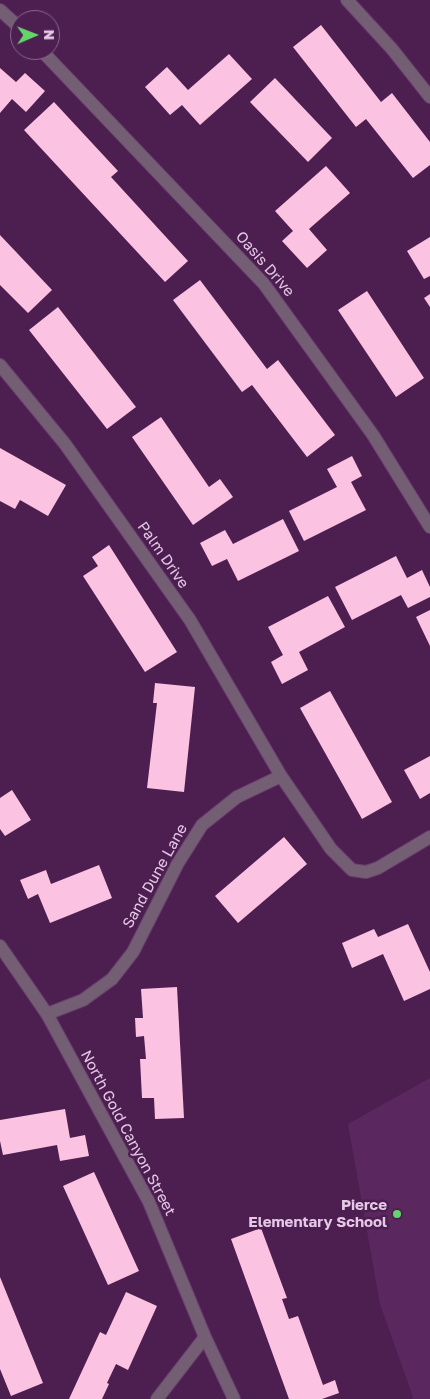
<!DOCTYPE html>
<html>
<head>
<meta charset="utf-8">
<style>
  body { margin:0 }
  #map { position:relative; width:430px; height:1399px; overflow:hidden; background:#4d1f51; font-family:"Golos Text",sans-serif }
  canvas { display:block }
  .north { position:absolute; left:10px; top:10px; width:50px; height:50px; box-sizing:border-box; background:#4d1f51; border:1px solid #89638c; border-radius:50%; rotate:89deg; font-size:14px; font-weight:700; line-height:20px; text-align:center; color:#e4c8e5 }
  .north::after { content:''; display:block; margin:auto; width:18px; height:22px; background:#63d469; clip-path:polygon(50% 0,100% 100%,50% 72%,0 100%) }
</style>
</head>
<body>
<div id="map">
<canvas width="430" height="1399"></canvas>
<div class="north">N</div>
</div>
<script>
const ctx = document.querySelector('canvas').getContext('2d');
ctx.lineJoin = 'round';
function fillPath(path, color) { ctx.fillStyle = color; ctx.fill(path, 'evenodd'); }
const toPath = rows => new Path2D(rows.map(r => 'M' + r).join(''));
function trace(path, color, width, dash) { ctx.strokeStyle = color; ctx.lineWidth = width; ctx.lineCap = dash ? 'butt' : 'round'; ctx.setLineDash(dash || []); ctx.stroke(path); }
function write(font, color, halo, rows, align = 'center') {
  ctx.font = font + ' "Golos Text",sans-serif'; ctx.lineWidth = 5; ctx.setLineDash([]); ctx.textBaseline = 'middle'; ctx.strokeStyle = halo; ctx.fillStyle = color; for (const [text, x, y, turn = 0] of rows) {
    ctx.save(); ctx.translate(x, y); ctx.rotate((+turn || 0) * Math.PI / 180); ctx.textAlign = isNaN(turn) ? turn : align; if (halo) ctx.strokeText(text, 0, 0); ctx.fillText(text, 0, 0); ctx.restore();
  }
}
const built = toPath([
  [430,1078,430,1399,412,1399,413,1397,380,1304,348,1124]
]);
const building = toPath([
  [321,25,381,102,392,93,430,142,430,165,413,178,366,119,356,127,293,47],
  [229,54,252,79,200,125,182,105,170,115,145,87,167,67,188,90],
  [0,68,16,82,25,73,45,91,26,112,12,99,0,113],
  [275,78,332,138,308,162,250,102],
  [54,102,118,171,111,177,188,261,165,282,24,130],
  [326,166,350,193,309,229,327,250,307,268,282,241,293,231,275,211],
  [0,235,52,290,28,313,0,285],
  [430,237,430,276,424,279,407,251],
  [200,280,267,369,278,360,335,435,307,457,252,385,242,392,173,300],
  [367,291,424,378,396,397,338,310],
  [430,294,430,307,424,298],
  [58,307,136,407,107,429,29,330],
  [161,417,209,487,220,479,233,497,193,525,132,437],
  [0,448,66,485,48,516,20,500,15,509,0,501],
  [352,456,362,476,351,482,366,510,304,541,289,511,337,487,327,469],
  [283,519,299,551,238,581,227,559,212,566,200,543,225,530,233,544],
  [109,545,177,652,145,672,83,576,98,566,92,557],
  [396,556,407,578,422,570,430,587,430,597,408,608,401,595,352,620,335,587],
  [328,596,345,627,299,652,308,670,282,684,271,662,283,655,268,627],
  [430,610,430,646,416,617],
  [155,683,195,687,184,792,147,788,157,703,153,703],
  [330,691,392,802,362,819,300,708],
  [430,756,430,793,420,799,404,770],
  [12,790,31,820,5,836,0,829,0,798],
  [284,837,307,864,238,923,215,896],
  [99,865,112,898,50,923,38,894,28,899,20,880,46,870,51,884],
  [408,924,430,972,430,989,404,1001,383,954,352,968,342,943,374,929,378,937],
  [177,987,184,1118,155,1119,154,1098,142,1098,140,1059,146,1059,144,1036,136,1037,135,1018,143,1018,141,989],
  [65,1109,70,1138,85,1135,89,1156,60,1161,57,1145,3,1155,0,1141,0,1120],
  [94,1172,139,1271,108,1285,63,1186],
  [261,1228,287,1298,282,1299,289,1319,298,1316,323,1385,335,1380,339,1393,322,1399,289,1399,231,1239],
  [0,1277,43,1383,11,1396,0,1369],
  [126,1292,157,1306,128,1370,116,1364,107,1383,109,1384,102,1399,69,1399,100,1332,106,1335]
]);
const minor = toPath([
  [347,0,392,49,430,97],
  [0,10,20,28],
  [41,50,264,284,373,435,430,527],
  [0,365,65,444,190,620,281,776,331,849,352,870,366,872,378,868,430,837],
  [0,946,47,1014,149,1202,205,1337,234,1399],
  [47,1014,83,1000,112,979,133,952,178,863,202,825,237,797,281,776],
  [157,1399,205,1337]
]);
const markers = [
  [397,1214,5,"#63d469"]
];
const streetNames = [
  ["Oasis Drive",265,264,49],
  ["Palm Drive",163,555,55],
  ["Sand Dune Lane",155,876,-61],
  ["North Gold Canyon Street",128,1133,62]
];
const poiNames = [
  ["Pierce",387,1205],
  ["Elementary School",387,1222]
];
fillPath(built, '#5a275e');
fillPath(building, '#fcc2e2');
trace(minor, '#683d6c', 14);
trace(minor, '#735e74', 12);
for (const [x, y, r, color] of markers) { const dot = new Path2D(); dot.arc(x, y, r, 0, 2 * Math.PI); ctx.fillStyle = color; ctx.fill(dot); trace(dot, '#4d1f51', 2); }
write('15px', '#e4c8e5', '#4d1f51', streetNames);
write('bold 15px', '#e4c8e5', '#4d1f51', poiNames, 'right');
</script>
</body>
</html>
